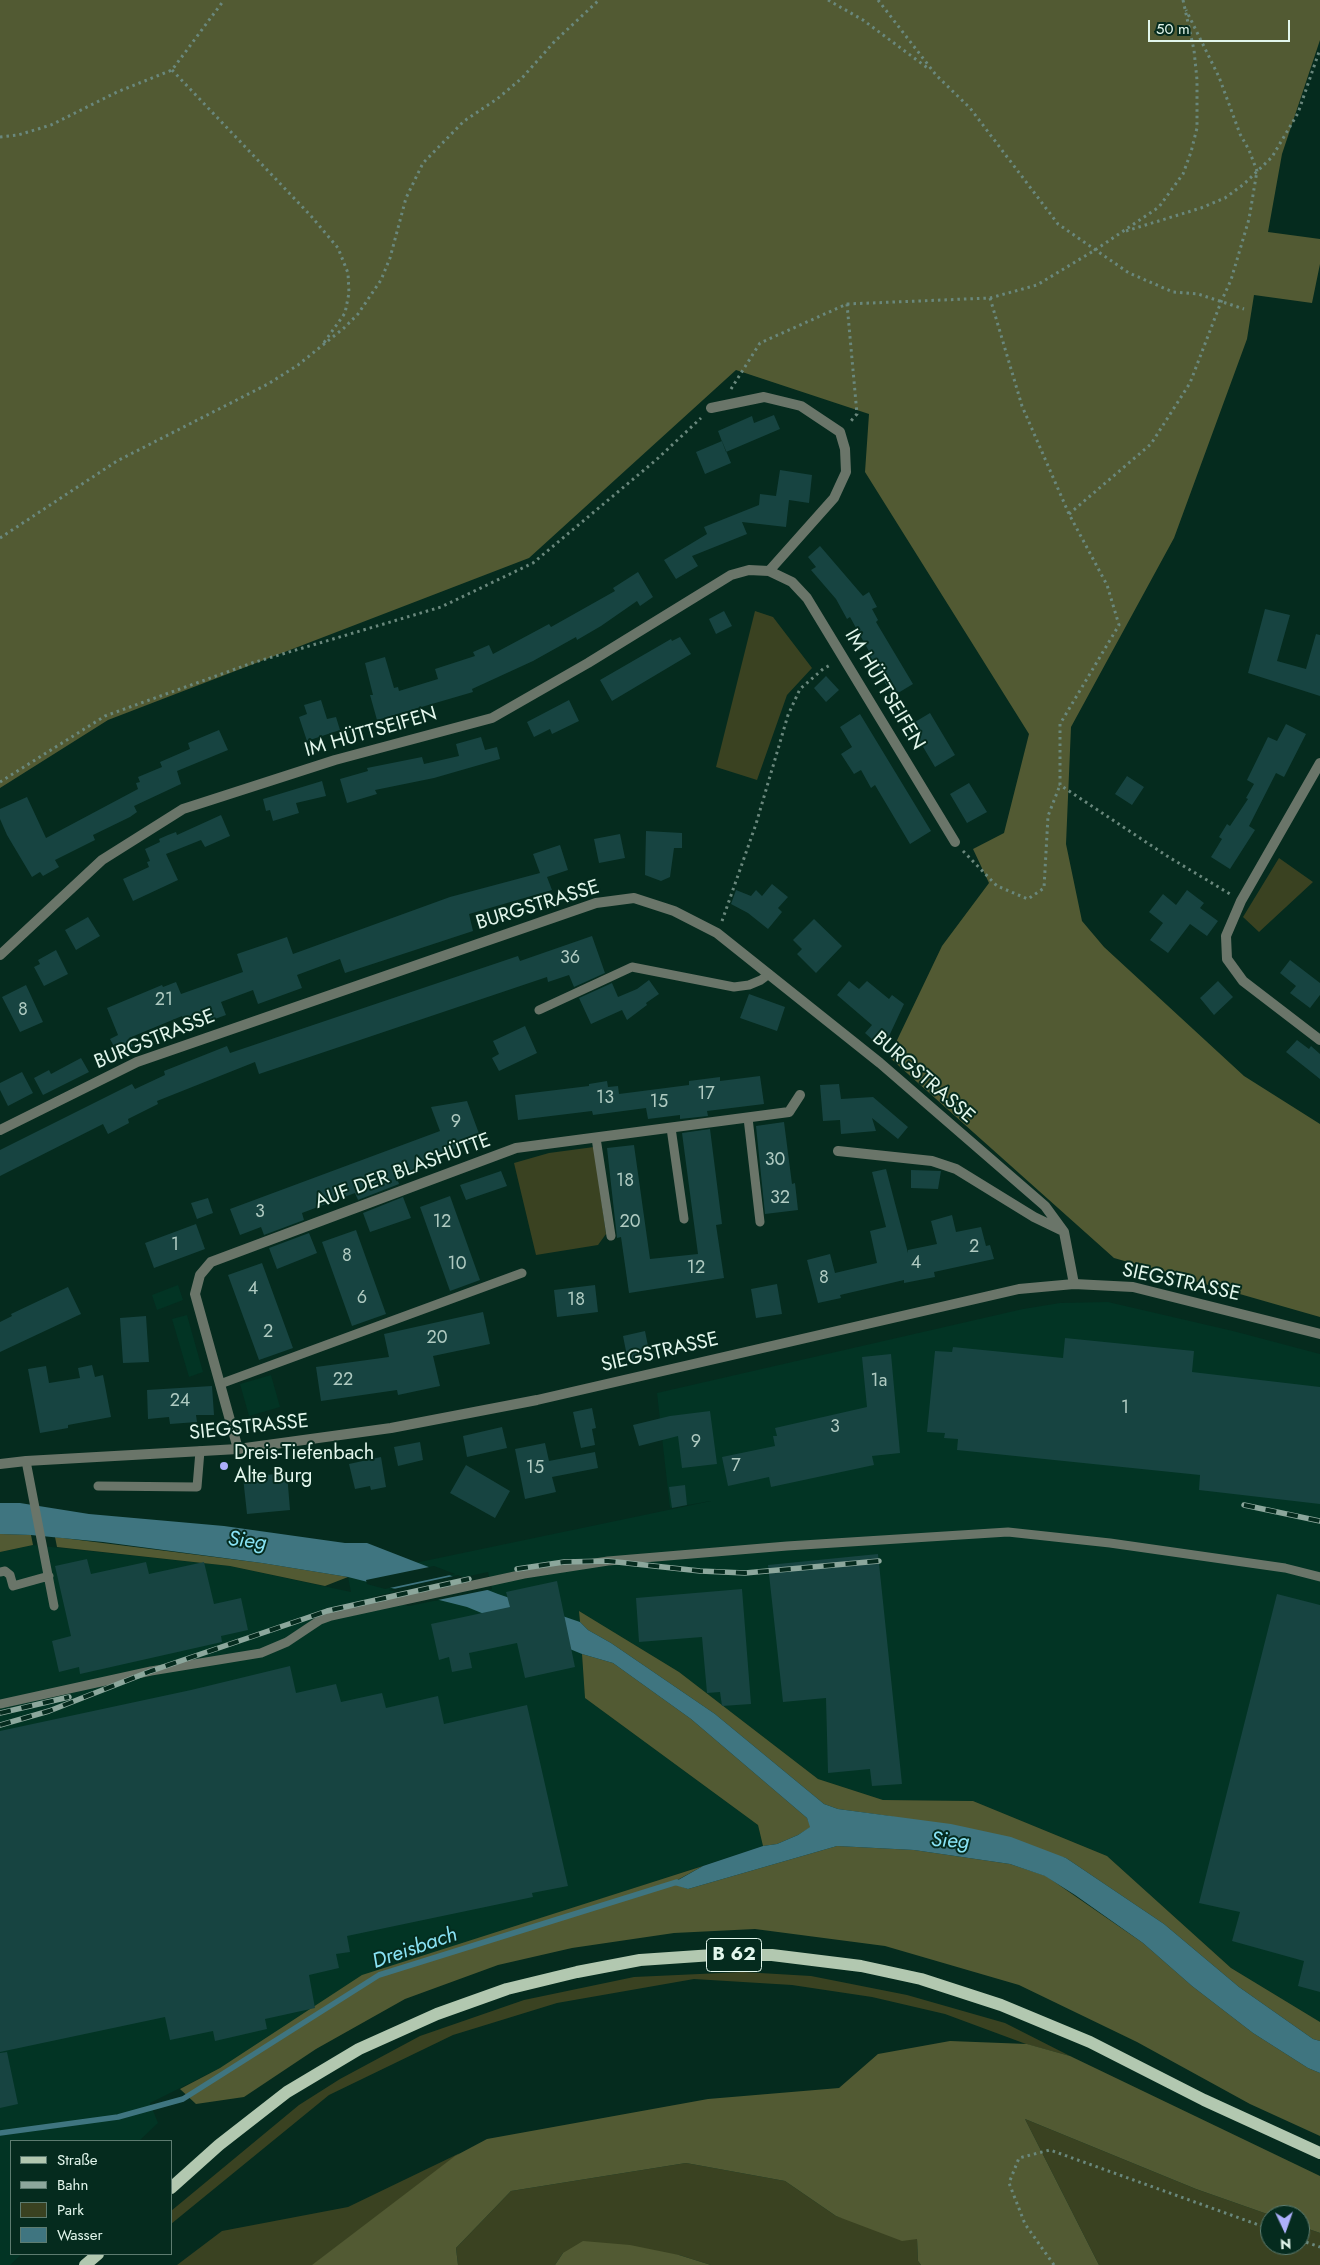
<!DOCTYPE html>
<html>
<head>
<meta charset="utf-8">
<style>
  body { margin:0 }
  #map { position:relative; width:1320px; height:2265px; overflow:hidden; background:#052b1e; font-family:Jost,sans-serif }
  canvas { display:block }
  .legend { position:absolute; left:10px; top:2140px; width:162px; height:115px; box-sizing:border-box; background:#052b1e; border:1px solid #5d7c70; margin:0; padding:6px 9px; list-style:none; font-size:15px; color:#e2f6ec }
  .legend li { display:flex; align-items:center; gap:10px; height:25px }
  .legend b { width:25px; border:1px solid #5d7c70 }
  .north { position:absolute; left:1260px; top:2205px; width:50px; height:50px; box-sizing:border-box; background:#052b1e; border:1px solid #5d7c70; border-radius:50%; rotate:177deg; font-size:14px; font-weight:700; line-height:20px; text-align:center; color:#e2f6ec }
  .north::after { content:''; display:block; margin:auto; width:18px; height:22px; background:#adaffb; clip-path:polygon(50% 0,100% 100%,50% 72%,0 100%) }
  .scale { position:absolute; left:1148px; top:20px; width:142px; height:22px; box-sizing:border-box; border:2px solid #e2f6ec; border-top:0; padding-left:6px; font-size:15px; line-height:18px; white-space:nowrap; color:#e2f6ec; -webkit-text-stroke:4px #052b1e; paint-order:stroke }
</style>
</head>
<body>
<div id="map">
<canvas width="1320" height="2265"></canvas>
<ul class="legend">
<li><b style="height:6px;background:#b2c8b0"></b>Straße</li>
<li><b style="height:6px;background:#8ca79c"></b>Bahn</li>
<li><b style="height:14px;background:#3a4221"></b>Park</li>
<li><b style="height:14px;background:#3f7580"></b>Wasser</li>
</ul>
<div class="north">N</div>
<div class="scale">50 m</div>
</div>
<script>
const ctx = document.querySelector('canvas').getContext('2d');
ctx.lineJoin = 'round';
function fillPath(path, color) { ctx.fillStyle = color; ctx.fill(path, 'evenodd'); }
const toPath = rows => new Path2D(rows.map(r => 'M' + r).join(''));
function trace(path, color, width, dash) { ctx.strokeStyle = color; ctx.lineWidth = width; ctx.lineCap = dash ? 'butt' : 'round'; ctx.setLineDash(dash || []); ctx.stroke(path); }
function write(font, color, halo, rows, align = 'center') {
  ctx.font = font + ' Jost,sans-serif'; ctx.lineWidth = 4; ctx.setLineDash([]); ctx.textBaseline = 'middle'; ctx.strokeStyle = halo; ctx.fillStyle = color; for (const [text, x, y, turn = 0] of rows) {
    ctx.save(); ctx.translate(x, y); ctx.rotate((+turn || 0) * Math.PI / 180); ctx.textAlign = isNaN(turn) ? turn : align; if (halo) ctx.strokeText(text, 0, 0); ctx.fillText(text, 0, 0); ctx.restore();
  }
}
const built = toPath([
  [178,1285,183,1300,157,1310,152,1295],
  [1108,1302,1233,1331,1320,1354,1320,2022,1231,1968,1107,1856,973,1801,883,1800,818,1779,679,1672,579,1611,585,1698,758,1825,763,1846,583,1905,220,2068,150,2103,158,2123,139,2141,11,2141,11,2254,22,2254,10,2265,0,2265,0,1552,33,1545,230,1566,351,1592,348,1577,711,1501,670,1508,657,1393,1023,1309,1060,1303],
  [488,1572,492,1589,409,1606,371,1597],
  [187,1315,203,1372,189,1377,172,1319],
  [271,1375,280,1407,249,1416,240,1384]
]);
const green = toPath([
  [755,611,773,617,812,668,787,695,757,780,716,767],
  [1279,858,1313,882,1259,932,1243,917],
  [594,1147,606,1234,598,1245,536,1255,514,1163,549,1153],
  [743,1972,811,1976,907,1995,1005,2023,1070,2056,1026,2044,945,2014,872,1997,792,1985,694,1979,557,2003,453,2035,329,2095,171,2224,171,2211,299,2105,340,2079,420,2036,524,2000,634,1977],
  [1025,2119,1196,2189,1270,2215,1270,2245,1300,2245,1300,2226,1320,2233,1320,2265,1099,2265],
  [460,2153,313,2265,177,2265,222,2231,348,2207],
  [686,2163,785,2181,836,2216,917,2239,918,2261,921,2265,711,2265,679,2255,563,2253,555,2265,458,2265,456,2248,511,2191]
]);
const forest = toPath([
  [0,0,1320,0,1320,40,1282,154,1268,232,1320,239,1320,264,1312,303,1254,295,1247,339,1174,538,1071,727,1066,844,1082,921,1104,947,1244,1076,1320,1124,1320,1317,1114,1258,889,1057,942,946,989,883,973,849,1004,833,1029,734,865,472,869,414,736,370,529,558,108,720,0,788],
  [0,1534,31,1535,33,1545,0,1552],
  [55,1537,262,1563,348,1577,325,1586,230,1566,57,1547],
  [579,1611,679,1672,818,1779,883,1800,973,1801,1107,1856,1231,1968,1320,2022,1320,2041,1313,2039,1239,1987,1164,1924,1066,1858,889,1816,838,1809,824,1804,715,1714,611,1643,588,1630,580,1622],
  [582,1654,613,1663,691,1719,807,1818,811,1827,798,1835,777,1844,763,1846,758,1825,585,1698],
  [837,1846,914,1850,1010,1864,1046,1876,1143,1943,1192,1986,1253,2033,1308,2068,1320,2073,1320,2136,1250,2104,1137,2042,1019,1985,885,1946,755,1929,674,1933,572,1948,498,1965,405,1999,316,2049,244,2097,196,2104,180,2089,220,2068,362,1975,703,1866,672,1883,688,1889],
  [950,2041,1027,2044,1070,2056,1320,2176,1320,2233,1300,2226,1300,2215,1270,2215,1196,2189,1025,2119,1099,2265,921,2265,918,2261,917,2239,902,2241,836,2216,785,2181,686,2163,511,2191,456,2248,458,2265,312,2265,455,2156,487,2139,708,2099,839,2088,878,2054],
  [583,2241,630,2245,679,2255,711,2265,555,2265,563,2253]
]);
const water = toPath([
  [0,1503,20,1503,89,1514,224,1526,345,1543,367,1543,498,1594,580,1622,588,1630,611,1643,715,1714,824,1804,838,1809,951,1824,1011,1837,1066,1858,1164,1924,1239,1987,1313,2039,1320,2041,1320,2073,1308,2068,1253,2033,1192,1986,1143,1943,1075,1895,1045,1876,1010,1864,914,1850,837,1846,688,1889,671,1884,703,1866,763,1846,777,1844,798,1835,810,1827,807,1818,691,1719,613,1663,582,1654,467,1607,348,1577,262,1563,103,1542,31,1535,0,1534]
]);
const pier = toPath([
  [434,1566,455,1574,385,1589,367,1584,366,1580],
  [458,1575,492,1589,433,1601,389,1590]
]);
const stream = toPath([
  [0,2133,118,2117,183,2099,379,1975,677,1882]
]);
const building = toPath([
  [774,415,780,429,726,452,718,431,752,416,754,423],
  [722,441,731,463,705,474,696,452],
  [780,470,812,475,809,503,789,500,786,527,742,522,747,534,692,556,698,566,676,579,664,560,707,534,704,527,759,505,760,494,776,496],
  [820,546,863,596,869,592,877,607,872,609,878,620,876,622,913,684,893,696,868,654,870,653,850,617,847,619,836,599,811,570,816,567,808,557],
  [638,572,653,597,640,606,637,601,601,626,577,640,576,637,533,661,472,689,473,692,377,720,370,695,373,695,365,663,385,657,394,688,398,687,399,691,438,679,435,669,475,656,473,652,489,645,493,654,549,624,551,627,615,591,613,588],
  [1265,609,1290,615,1277,661,1306,669,1316,634,1320,635,1320,696,1248,673],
  [724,611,732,626,716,634,709,619],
  [680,637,691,654,612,701,600,680,671,639,672,641],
  [826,676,839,690,826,702,814,688],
  [321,700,327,719,336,717,340,730,307,741,299,717,307,714,304,705],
  [569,700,579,721,552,734,550,729,534,737,527,722],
  [930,713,955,755,935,767,910,725],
  [860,714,931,831,910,844,875,785,871,788,861,770,854,774,841,754,852,747,840,727],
  [1286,724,1306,734,1284,777,1276,773,1249,826,1255,830,1230,869,1211,857,1222,839,1219,837,1227,824,1230,826,1248,799,1246,798,1254,784,1247,780,1268,737,1277,741],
  [219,730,228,750,177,771,181,784,134,806,137,812,130,817,93,835,95,840,55,860,59,867,43,876,40,872,32,877,7,835,0,819,0,809,27,797,46,838,138,789,136,783,140,782,138,777,162,767,160,762,190,749,188,743],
  [481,737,485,750,497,747,500,759,434,778,375,790,377,794,347,803,340,779,368,771,367,768,422,757,424,764,459,756,456,744],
  [1127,776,1144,787,1132,805,1115,794],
  [322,781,326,796,296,803,299,813,273,821,270,810,266,811,263,799],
  [969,783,987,812,967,823,950,794],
  [221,815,230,836,205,847,201,840,166,854,178,880,133,901,123,879,149,867,147,862,150,861,145,849,160,842,159,839,168,835,176,832,177,835],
  [646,831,682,833,682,848,674,848,670,877,661,881,645,875],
  [620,834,625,858,599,863,594,839],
  [560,845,568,870,547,877,552,890,469,914,473,931,345,973,340,959,297,975,302,988,258,1004,253,990,221,1002,226,1015,187,1029,182,1016,129,1038,133,1046,118,1054,110,1039,118,1035,107,1008,162,985,163,987,176,982,181,994,243,972,237,954,287,937,293,954,450,897,540,873,533,854],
  [772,884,788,897,778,908,782,912,768,929,748,913,731,904,736,890,751,896,756,890,762,896],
  [1187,890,1204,903,1200,908,1218,921,1207,936,1190,924,1168,953,1150,940,1163,923,1149,912,1163,894,1176,905],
  [88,917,100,936,76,950,65,930],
  [814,919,842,946,816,973,797,954,802,949,793,940],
  [592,936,605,973,574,987,569,975,548,982,547,977,259,1074,255,1062,157,1101,158,1104,128,1119,129,1123,108,1134,103,1124,0,1176,0,1150,132,1084,135,1089,165,1075,164,1071,227,1046,230,1053,518,956,520,961],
  [56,950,68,974,44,986,34,967,40,964,38,960],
  [1290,960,1320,983,1320,995,1310,1008,1290,993,1296,986,1280,973],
  [649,980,659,994,646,1003,647,1005,627,1020,622,1010,591,1024,579,998,612,983,618,997,637,989],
  [849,981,859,989,867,981,889,999,892,995,904,1004,883,1049,865,1033,872,1025,837,995],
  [1218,981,1233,997,1214,1015,1200,998],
  [26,985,43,1022,20,1032,2,997],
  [749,994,785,1007,777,1031,740,1018],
  [525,1026,537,1053,499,1071,492,1058,499,1054,493,1041],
  [1297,1040,1309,1049,1311,1046,1320,1054,1320,1079,1286,1052],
  [81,1058,89,1072,43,1095,34,1078,49,1070,51,1074],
  [22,1072,33,1093,8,1106,0,1090,0,1083],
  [760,1076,764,1104,707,1111,708,1116,680,1119,680,1115,648,1119,646,1108,593,1115,592,1111,518,1120,515,1095,589,1086,589,1084,607,1081,608,1087,618,1086,619,1094,689,1085,689,1081,720,1077,720,1081],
  [839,1084,841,1099,873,1097,908,1127,898,1139,872,1118,876,1131,841,1134,840,1120,823,1121,820,1085],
  [467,1101,481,1139,422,1161,425,1167,397,1178,399,1184,358,1200,355,1193,302,1213,304,1220,264,1235,261,1227,240,1235,230,1209,440,1131,431,1107],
  [784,1122,792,1184,795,1183,798,1210,765,1214,756,1126],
  [710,1129,722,1224,716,1225,724,1278,629,1293,621,1237,617,1238,607,1148,634,1145,650,1259,698,1254,682,1133],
  [886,1169,908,1253,908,1250,937,1244,931,1221,952,1215,956,1232,981,1227,986,1246,990,1245,994,1259,934,1272,935,1277,904,1283,904,1280,840,1295,841,1298,818,1303,807,1260,830,1254,835,1273,877,1263,870,1231,886,1227,872,1172],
  [911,1170,941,1171,938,1189,911,1188],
  [501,1171,507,1186,466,1200,460,1185],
  [450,1196,480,1280,450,1291,420,1207],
  [403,1197,411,1218,370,1232,363,1213],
  [208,1198,213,1213,197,1219,191,1203],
  [196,1224,205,1249,154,1268,145,1243],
  [356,1230,386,1314,352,1326,322,1242],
  [309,1233,317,1253,277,1269,269,1248],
  [262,1263,293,1348,259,1360,228,1275],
  [777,1284,782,1314,756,1318,751,1289],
  [595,1285,598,1312,557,1317,554,1290],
  [68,1287,81,1314,0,1352,0,1322,12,1316,11,1314],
  [483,1312,490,1344,433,1356,440,1386,398,1395,397,1390,321,1401,316,1367,389,1357,384,1334],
  [146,1316,149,1362,123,1363,120,1318],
  [645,1331,650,1356,628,1361,623,1336],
  [1065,1338,1194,1351,1192,1372,1320,1387,1320,1504,1199,1490,1200,1475,957,1450,958,1439,944,1438,945,1433,927,1432,935,1351,952,1352,953,1347,1063,1358],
  [891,1354,900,1453,872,1456,874,1465,771,1487,769,1477,728,1486,722,1457,775,1446,773,1436,777,1436,775,1428,867,1407,862,1357],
  [92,1365,95,1377,103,1375,111,1417,68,1425,68,1428,40,1433,28,1369,46,1366,49,1383,80,1378,78,1368],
  [212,1386,214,1415,196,1415,197,1422,170,1424,169,1417,148,1419,147,1390],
  [592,1408,596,1428,592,1429,595,1445,581,1448,573,1412],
  [710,1411,717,1464,682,1468,678,1436,639,1446,633,1425,670,1416],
  [502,1427,507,1448,467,1457,463,1436],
  [420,1442,423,1460,398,1466,394,1447],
  [545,1443,549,1461,595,1452,598,1468,552,1477,556,1492,525,1499,515,1449],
  [381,1457,386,1487,371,1490,370,1486,355,1489,349,1464],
  [466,1465,510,1491,495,1518,450,1493],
  [287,1473,290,1510,247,1514,243,1477],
  [685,1485,687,1505,672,1508,669,1487],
  [878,1554,902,1784,872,1786,870,1769,828,1773,826,1698,783,1702,768,1565],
  [87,1559,91,1574,146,1562,149,1574,204,1562,214,1604,241,1598,248,1630,221,1636,222,1642,80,1674,79,1667,59,1672,52,1641,71,1636,55,1566],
  [557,1581,575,1667,525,1678,517,1643,469,1653,472,1668,452,1672,449,1657,439,1660,431,1624,510,1607,506,1592],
  [742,1589,751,1704,722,1706,720,1692,707,1693,702,1637,639,1642,636,1598],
  [1277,1594,1320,1605,1320,1992,1298,1986,1304,1961,1232,1941,1240,1912,1199,1903],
  [290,1666,296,1693,336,1684,341,1702,382,1693,386,1708,438,1696,444,1724,527,1705,568,1886,532,1893,533,1897,347,1936,350,1952,336,1954,339,1968,309,1975,315,2008,265,2019,267,2029,215,2041,213,2031,170,2040,165,2017,0,2052,0,1731,191,1690],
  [7,2052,18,2104,0,2108,0,2053]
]);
const path = toPath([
  [828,0,863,20,929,69],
  [878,0,936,75,970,108,1058,224,1129,273,1173,292,1198,294,1244,309],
  [172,70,311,216,338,248,348,273,349,293,345,313,323,344],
  [0,137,18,135,51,125,117,92,172,70,224,0],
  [1126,231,1201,208,1225,198,1244,184,1272,157,1298,113,1320,49],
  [990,298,1022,406,1069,514,1107,585,1119,625,1060,724,1060,785,1167,856,1230,894],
  [847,304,990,298,1037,285,1095,250,1159,207,1183,174,1191,152,1197,128,1197,80,1194,50,1183,0],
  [731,389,760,343,847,304,857,414,850,422],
  [1069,514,1151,444,1190,383,1221,302,1231,280,1249,219,1257,171,1249,150,1240,134,1219,77,1186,10],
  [0,538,117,461,268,384,298,365,344,328,358,314,381,280,390,258,406,198,423,163,464,121,497,99,522,78,555,41,599,0],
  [0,782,105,716,252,663,441,607,533,563,656,460,701,418],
  [963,851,997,886,1028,899,1044,888,1048,816,1060,785],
  [722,921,756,824,788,715,800,689,823,669,832,664],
  [1300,2240,1320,2247],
  [1054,2265,1025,2224,1009,2183,1019,2158,1050,2150,1270,2229]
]);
const service = toPath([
  [539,1010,632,967,734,987,749,985,761,980,769,974],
  [748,1118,760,1222],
  [671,1128,684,1219],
  [596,1138,611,1236],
  [220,1384,522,1273],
  [26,1461,54,1606],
  [98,1486,197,1487,200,1451],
  [0,1572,5,1571,10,1575,13,1586,49,1576],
  [0,1704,151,1671,261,1653,287,1642,320,1620,331,1616,524,1574,608,1561,787,1546,1008,1532,1110,1543,1285,1568,1320,1577]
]);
const minor = toPath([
  [711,408,764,397,801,406,840,432,845,449,846,472,834,498,769,571],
  [1320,763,1241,901,1226,936,1227,959,1243,981,1320,1040],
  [0,955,102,860,183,809,335,760,492,718,588,663,731,575,749,570,769,571,792,582,807,598,955,842],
  [0,1130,137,1062,596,903,634,898,674,911,717,933,880,1063,1045,1206,1064,1232,1074,1284],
  [838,1151,932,1161,956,1169,1034,1217,1061,1230],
  [238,1449,195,1294,200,1275,211,1262,516,1148,789,1112,800,1095]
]);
const tertiary = toPath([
  [0,1464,26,1461,238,1449,391,1428,537,1400,1019,1289,1074,1284,1133,1287,1320,1334]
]);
const primary = toPath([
  [171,2188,219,2145,287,2092,359,2049,437,2014,507,1989,577,1972,640,1960,713,1955,772,1955,861,1966,921,1979,1001,2005,1090,2042,1204,2100,1320,2153],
  [85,2265,98,2254]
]);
const rail = toPath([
  [1244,1505,1320,1521],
  [517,1569,564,1562,608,1561,700,1571,745,1573,879,1561],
  [0,1713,69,1697],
  [0,1725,49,1711,151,1671,327,1611,469,1579]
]);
const markers = [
  [224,1466,5,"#adaffb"]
];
const numberNames = [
  ["36",570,959],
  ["21",164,1001],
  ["8",23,1011],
  ["17",706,1095],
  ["13",605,1099],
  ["15",659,1103],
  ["9",456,1123],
  ["30",775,1161],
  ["18",625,1182],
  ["32",780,1199],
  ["3",260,1213],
  ["12",442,1223],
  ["20",630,1223],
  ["1",175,1246],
  ["2",974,1248],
  ["8",347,1257],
  ["4",916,1264],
  ["10",457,1265],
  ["12",696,1269],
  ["8",824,1279],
  ["4",253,1290],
  ["6",362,1299],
  ["18",576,1301],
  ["2",268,1333],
  ["20",437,1339],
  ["22",343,1381],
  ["1a",879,1382],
  ["24",180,1402],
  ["1",1125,1409],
  ["3",835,1428],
  ["9",696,1443],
  ["7",736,1467],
  ["15",535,1469]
];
const shields = [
  [734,1955,55]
];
const shieldNames = [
  ["B 62",734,1955]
];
const streetNames = [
  ["IM HÜTTSEIFEN",884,690,59],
  ["IM HÜTTSEIFEN",371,733,-16],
  ["BURGSTRASSE",538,906,-17],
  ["BURGSTRASSE",155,1040,-22],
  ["BURGSTRASSE",923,1078,41],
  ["AUF DER BLASHÜTTE",403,1172,-20],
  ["SIEGSTRASSE",1181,1283,12],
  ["SIEGSTRASSE",660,1353,-13],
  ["SIEGSTRASSE",249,1428,-6]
];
const poiNames = [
  ["Dreis-Tiefenbach",234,1454],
  ["Alte Burg",234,1477]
];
const waterNames = [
  ["Sieg",247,1542,7],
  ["Sieg",950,1842,4],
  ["Dreisbach",415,1949,-19]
];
fillPath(built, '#023424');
fillPath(green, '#3a4221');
fillPath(forest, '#525a33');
fillPath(water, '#3f7580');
fillPath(pier, '#052b1e');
trace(stream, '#3f7580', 5.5);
fillPath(building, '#174441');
trace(path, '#6a887d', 3, [2.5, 4]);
trace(service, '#6a7569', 9);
trace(minor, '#6a7569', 10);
trace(tertiary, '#6a7569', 10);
trace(primary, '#b2c8b0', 12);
trace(rail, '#8ca79c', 5.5);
trace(rail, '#052b1e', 4, [11]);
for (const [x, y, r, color] of markers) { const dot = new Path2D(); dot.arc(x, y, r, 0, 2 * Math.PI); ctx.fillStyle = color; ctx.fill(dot); trace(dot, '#052b1e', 2); }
write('18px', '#afcac1', null, numberNames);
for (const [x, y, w] of shields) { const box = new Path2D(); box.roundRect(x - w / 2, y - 16.5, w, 33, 4); ctx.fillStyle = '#052b1e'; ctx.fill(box); trace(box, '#e2f6ec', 1); }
write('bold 19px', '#e2f6ec', null, shieldNames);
write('20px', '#e2f6ec', '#052b1e', streetNames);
write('20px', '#e2f6ec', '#052b1e', poiNames, 'left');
write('italic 21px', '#89e3f5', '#052b1e', waterNames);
</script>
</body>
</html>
